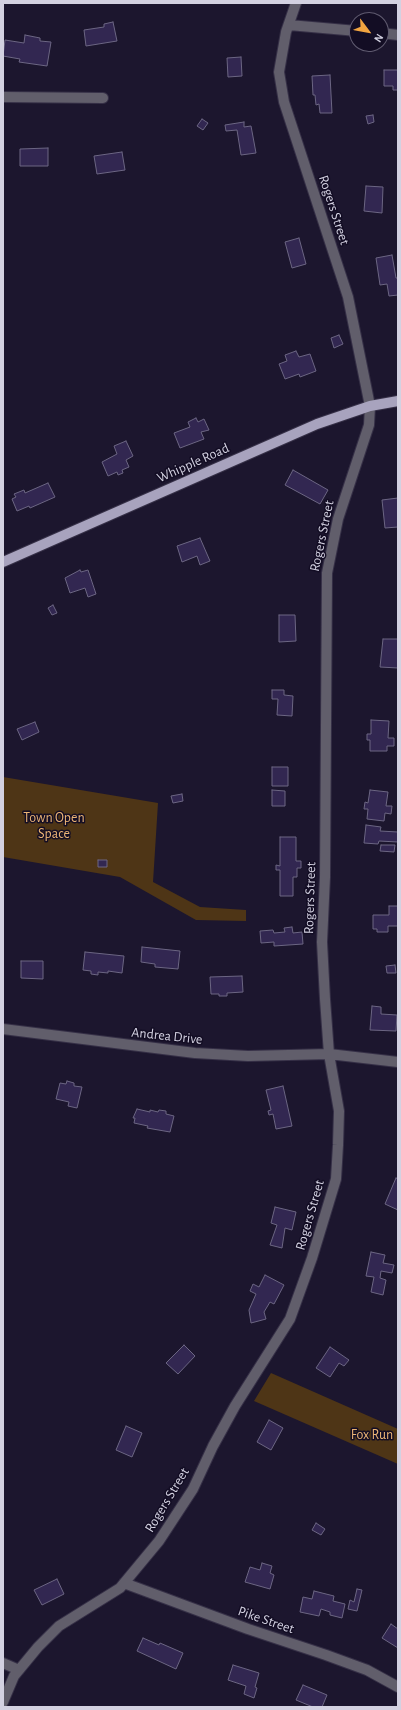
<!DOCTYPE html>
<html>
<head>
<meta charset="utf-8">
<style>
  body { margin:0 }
  #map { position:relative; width:401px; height:1710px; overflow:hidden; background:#1c162e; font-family:"Alegreya Sans",sans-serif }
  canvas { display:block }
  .frame { position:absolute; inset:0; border:4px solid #d3d1e1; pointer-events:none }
  .north { position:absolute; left:349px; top:12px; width:40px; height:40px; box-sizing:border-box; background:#130d24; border:1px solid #605b70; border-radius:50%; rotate:122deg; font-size:11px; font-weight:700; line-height:16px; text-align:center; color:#d3d1e1 }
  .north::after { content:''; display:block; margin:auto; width:14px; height:18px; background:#f2a541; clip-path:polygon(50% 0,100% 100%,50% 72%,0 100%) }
</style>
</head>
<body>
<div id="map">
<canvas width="401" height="1710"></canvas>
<div class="frame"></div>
<div class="north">N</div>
</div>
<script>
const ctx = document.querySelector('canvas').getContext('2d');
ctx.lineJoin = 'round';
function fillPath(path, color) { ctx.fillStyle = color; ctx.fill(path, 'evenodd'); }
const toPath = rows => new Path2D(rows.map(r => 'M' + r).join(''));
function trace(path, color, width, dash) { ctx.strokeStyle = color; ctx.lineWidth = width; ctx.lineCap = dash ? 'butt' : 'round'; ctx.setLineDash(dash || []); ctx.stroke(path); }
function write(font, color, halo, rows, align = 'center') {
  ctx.font = font + ' "Alegreya Sans",sans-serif'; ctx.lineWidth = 3; ctx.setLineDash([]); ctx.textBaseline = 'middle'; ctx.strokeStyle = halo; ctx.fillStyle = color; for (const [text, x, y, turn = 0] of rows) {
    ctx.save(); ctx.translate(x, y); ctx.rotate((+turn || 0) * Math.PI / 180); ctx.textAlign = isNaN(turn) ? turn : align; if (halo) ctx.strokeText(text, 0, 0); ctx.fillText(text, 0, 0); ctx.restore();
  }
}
const green = toPath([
  [3,777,158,803,153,882,200,907,246,910,246,921,196,920,120,877,3,857],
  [271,1373,398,1429,398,1464,254,1401]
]);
const building = toPath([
  [113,22,117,41,86,46,84,30,104,27,104,24,113,22],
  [25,35,40,38,40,41,51,42,47,66,19,62,20,59,3,56,5,40,24,43,25,35],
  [241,57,242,76,228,77,227,58,241,57],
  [384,70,398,70,398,90,393,90,393,86,384,86,384,70],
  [330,75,332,113,320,113,319,104,316,105,315,95,313,95,312,76,330,75],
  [373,115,374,122,368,124,366,116,373,115],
  [202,119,208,123,203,130,197,126,202,119],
  [244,122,244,127,251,126,256,153,241,155,237,130,226,131,225,125,244,122],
  [48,148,48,166,20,166,20,149,48,148],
  [122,152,125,170,97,174,94,156,122,152],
  [366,186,383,187,382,213,364,211,366,186],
  [299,238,306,264,292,268,285,242,299,238],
  [392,255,396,278,398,278,398,295,389,296,387,284,380,285,376,258,392,255],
  [339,335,343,344,334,348,331,338,339,335],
  [296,351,299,357,310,354,316,371,300,377,299,374,285,379,279,364,287,361,285,355,296,351],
  [196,418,198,422,204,419,209,430,201,432,204,439,180,448,174,433,190,427,188,422,196,418],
  [126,441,133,456,126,460,129,467,122,470,123,473,118,475,117,472,108,476,102,462,117,454,114,446,126,441],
  [293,470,328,490,320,504,285,485,293,470],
  [48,483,55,497,30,508,29,506,17,511,12,499,16,497,14,494,24,490,25,493,48,483],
  [398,498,398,527,385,528,382,500,398,498],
  [200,538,210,561,200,565,197,556,182,562,177,546,200,538],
  [80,570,81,572,88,570,96,594,88,597,85,588,70,593,65,578,80,570],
  [53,605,57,613,52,615,48,608,53,605],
  [279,615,295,615,296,641,279,642,279,615],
  [383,639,398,639,398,668,380,667,383,639],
  [272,690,284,690,284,695,293,696,292,716,277,715,278,699,272,699,272,690],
  [371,720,389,721,388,738,394,738,394,746,387,746,387,751,370,751,370,740,367,740,367,734,371,734,371,720],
  [35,722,39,732,22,740,17,729,35,722],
  [272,767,288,767,288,786,272,786,272,767],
  [272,790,285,791,285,806,272,806,272,790],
  [370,790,388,792,386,806,392,806,391,814,385,813,384,821,367,819,368,809,364,809,365,802,368,803,370,790],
  [182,794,183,801,173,803,171,796,182,794],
  [366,825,381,827,380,831,398,832,398,842,379,841,378,844,364,843,366,825],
  [280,837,296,837,296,861,301,861,301,868,297,868,297,877,293,877,293,896,280,896,280,870,276,870,276,865,280,866,280,837],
  [381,845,395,845,394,852,380,851,381,845],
  [98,860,107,860,107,867,98,867,98,860],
  [389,906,398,906,398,926,388,926,388,932,377,932,377,929,373,929,373,915,389,915,389,906],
  [292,927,293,933,302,932,303,944,274,946,274,942,261,943,260,931,273,930,274,933,285,932,284,928,292,927],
  [142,947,180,951,178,969,155,967,155,964,141,962,142,947],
  [85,952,124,956,122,973,108,971,108,973,98,972,98,975,91,974,91,971,83,970,85,952],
  [21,961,43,961,43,979,21,978,21,961],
  [395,965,396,973,387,973,386,966,395,965],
  [242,976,243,992,227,993,227,996,219,996,219,994,211,994,210,977,242,976],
  [372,1006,381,1007,381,1014,397,1015,396,1031,370,1030,372,1006],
  [67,1081,74,1083,74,1086,82,1087,77,1108,68,1106,69,1102,56,1099,60,1083,66,1084,67,1081],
  [283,1086,292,1126,276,1129,273,1114,269,1115,268,1111,271,1110,266,1090,283,1086],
  [137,1109,150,1112,150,1110,158,1112,159,1110,166,1111,166,1114,174,1116,170,1132,147,1128,148,1126,134,1123,135,1118,133,1118,137,1109],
  [396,1178,398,1179,398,1210,385,1204,396,1178],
  [275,1207,296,1212,292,1230,285,1228,282,1248,270,1245,277,1225,271,1223,275,1207],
  [371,1252,385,1255,383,1263,394,1265,392,1273,381,1271,380,1278,386,1280,383,1295,371,1292,374,1277,366,1276,371,1252],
  [265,1275,284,1285,274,1304,270,1302,264,1312,266,1319,251,1323,249,1310,256,1294,250,1291,253,1284,259,1287,265,1275],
  [184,1345,195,1356,178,1374,166,1363,184,1345],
  [330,1347,349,1360,344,1366,339,1363,330,1377,316,1368,330,1347],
  [269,1420,283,1428,271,1450,257,1442,269,1420],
  [126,1426,142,1433,132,1457,116,1450,126,1426],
  [316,1523,325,1529,321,1535,312,1530,316,1523],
  [262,1563,272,1566,270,1573,274,1575,270,1589,245,1582,250,1567,260,1570,262,1563],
  [57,1579,64,1594,42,1605,34,1590,57,1579],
  [357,1589,362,1590,357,1611,348,1609,350,1600,354,1602,357,1589],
  [314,1591,334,1596,333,1601,345,1604,342,1618,330,1615,330,1612,321,1609,319,1616,300,1612,303,1597,312,1599,314,1591],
  [391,1624,398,1629,398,1648,382,1638,391,1624],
  [143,1638,159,1645,160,1643,183,1653,176,1669,137,1651,143,1638],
  [233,1665,259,1673,255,1687,257,1688,254,1698,244,1694,246,1686,228,1680,233,1665],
  [303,1685,327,1695,322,1707,313,1707,296,1700,303,1685]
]);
const minor = toPath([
  [289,25,357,31],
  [381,33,398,35],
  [3,97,103,98],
  [3,1029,195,1053,248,1056,329,1054,398,1062],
  [124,1583,248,1629,326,1655,367,1670,398,1687],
  [3,1663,19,1670],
  [3,1702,14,1676,38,1647,59,1626,120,1588,159,1541,193,1489,213,1446,235,1406,290,1319,312,1258,336,1179,338,1145,339,1111,329,1054,325,999,322,942,325,877,327,573,338,519,369,425,370,406,348,297,284,102,279,72,286,32,296,3]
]);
const major = toPath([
  [3,562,317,424,370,406,398,401]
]);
const streetNames = [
  ["Rogers Street",334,210,72],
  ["Whipple Road",193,463,-24],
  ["Rogers Street",322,536,-78],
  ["Rogers Street",310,898,-88],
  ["Andrea Drive",167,1036,6],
  ["Rogers Street",310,1215,-74],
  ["Rogers Street",167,1500,-59],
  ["Pike Street",266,1620,19]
];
const parkNames = [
  ["Town Open",54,818],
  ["Space",54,834],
  ["Fox Run",372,1435]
];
fillPath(green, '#4e3516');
fillPath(building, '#322751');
trace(building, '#6c6683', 1);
trace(minor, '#363047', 12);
trace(major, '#363047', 12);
trace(minor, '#615e6b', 10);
trace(major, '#a8a3be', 10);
write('14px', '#d3d1e1', '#130d24', streetNames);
write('14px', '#ecb475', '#130d24', parkNames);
</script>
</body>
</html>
